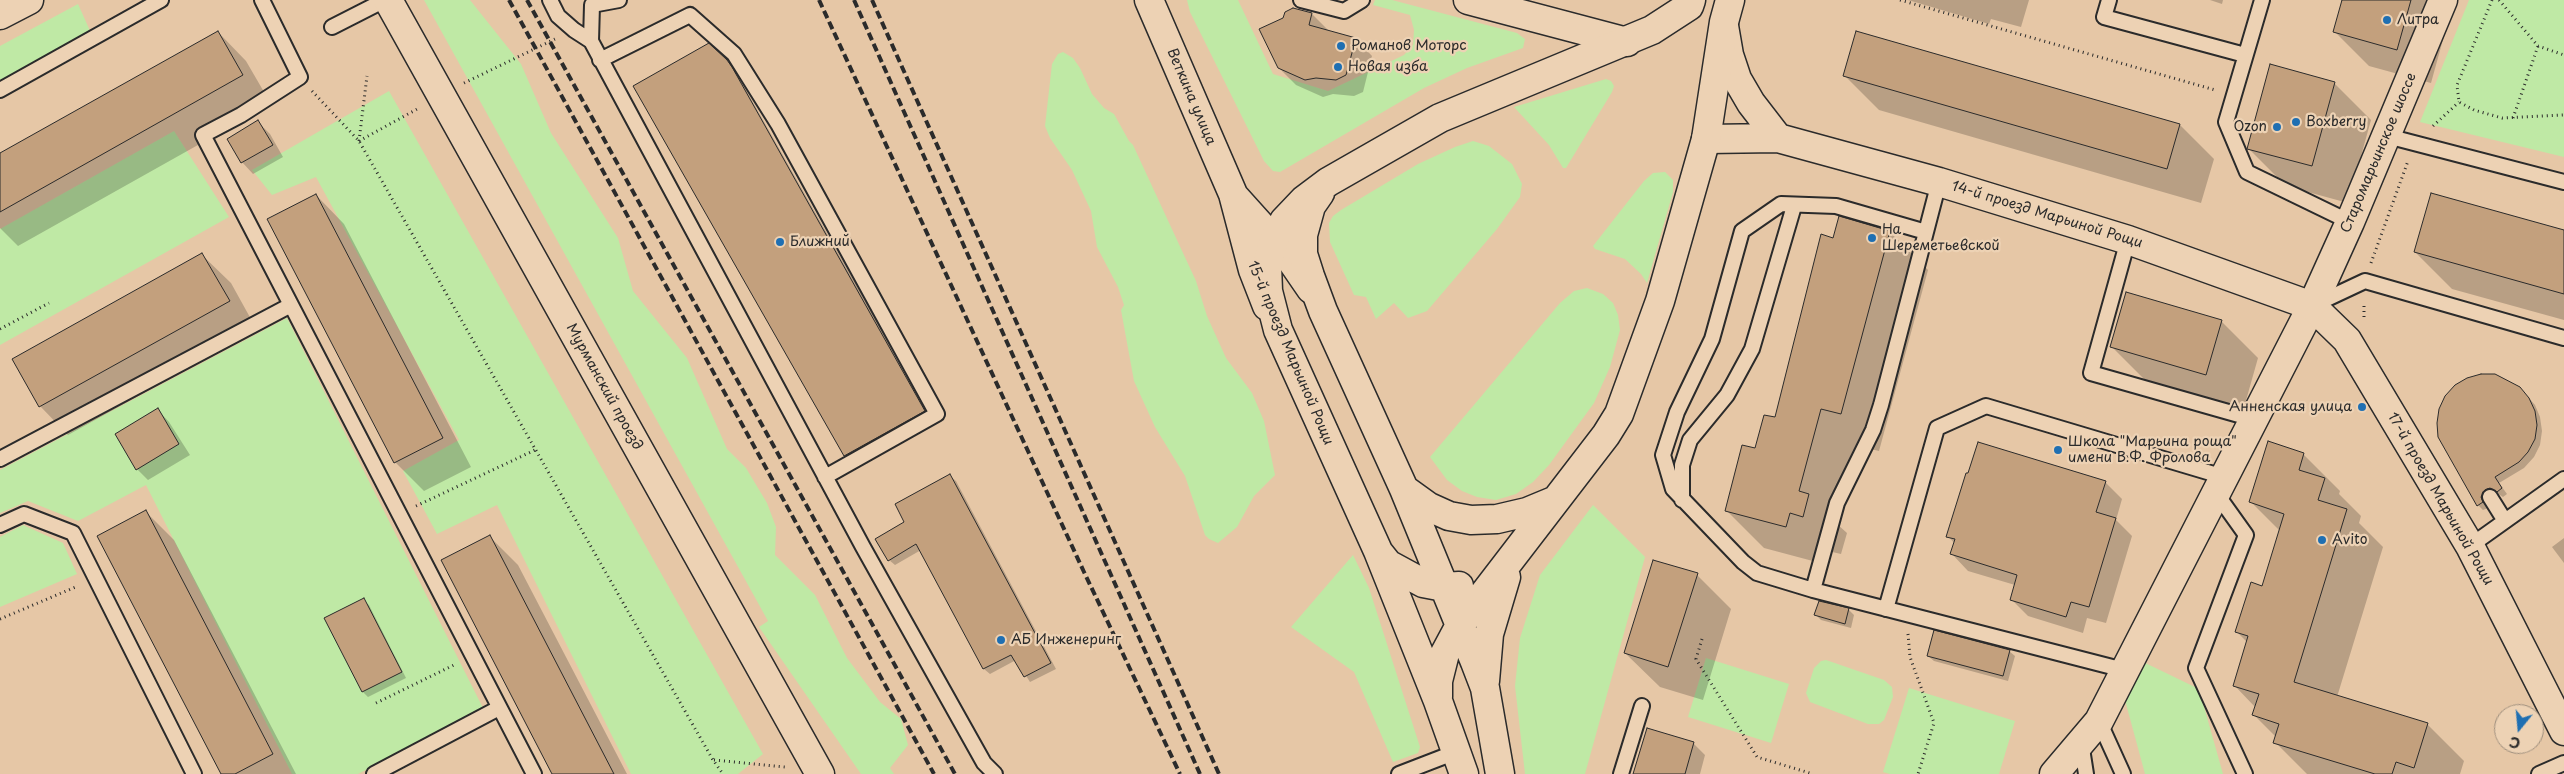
<!DOCTYPE html>
<html>
<head>
<meta charset="utf-8">
<style>
  body { margin:0 }
  #map { position:relative; width:2564px; height:774px; overflow:hidden; background:#e6c7a6; font-family:"Playpen Sans",sans-serif }
  canvas { display:block }
  .north { position:absolute; left:2494px; top:704px; width:50px; height:50px; box-sizing:border-box; background:#edd2b4; border:1px solid #9f8f7d; border-radius:50%; rotate:197deg; font-size:14px; font-weight:700; line-height:20px; text-align:center; color:#2b2b2b }
  .north::after { content:''; display:block; margin:auto; width:18px; height:22px; background:#1f6fb2; clip-path:polygon(50% 0,100% 100%,50% 72%,0 100%) }
</style>
</head>
<body>
<div id="map">
<canvas width="2564" height="774"></canvas>
<div class="north">С</div>
</div>
<script>
const ctx = document.querySelector('canvas').getContext('2d');
ctx.lineJoin = 'round';
function fillPath(path, color) { ctx.fillStyle = color; ctx.fill(path, 'evenodd'); }
const toPath = rows => new Path2D(rows.map(r => 'M' + r).join(''));
function trace(path, color, width, dash) { ctx.strokeStyle = color; ctx.lineWidth = width; ctx.lineCap = dash ? 'butt' : 'round'; ctx.setLineDash(dash || []); ctx.stroke(path); }
function write(font, color, halo, rows, align = 'center') {
  ctx.font = font + ' "Playpen Sans",sans-serif'; ctx.lineWidth = 4.5; ctx.setLineDash([]); ctx.textBaseline = 'middle'; ctx.strokeStyle = halo; ctx.fillStyle = color; for (const [text, x, y, turn = 0] of rows) {
    ctx.save(); ctx.translate(x, y); ctx.rotate((+turn || 0) * Math.PI / 180); ctx.textAlign = isNaN(turn) ? turn : align; if (halo) ctx.strokeText(text, 0, 0); ctx.fillText(text, 0, 0); ctx.restore();
  }
}
const green = toPath([
  [424,0,470,0,521,64,551,133,618,238,633,291,687,358,727,449,746,468,767,503,776,527,775,555,815,595,847,658,880,702,901,719,908,745,890,768,894,774,861,774,759,627,768,621],
  [1187,0,1238,0,1273,74,1328,91,1404,55,1413,45,1414,30,1410,15,1373,5,1375,0,1392,0,1517,33,1525,39,1523,48,1467,68,1424,88,1280,172,1273,171,1264,161,1190,12],
  [2469,0,2564,0,2564,157,2420,122],
  [78,4,91,33,0,83,0,46],
  [1063,52,1073,58,1080,68,1092,94,1104,108,1114,114,1129,141,1133,145,1196,281,1207,316,1226,358,1252,393,1264,421,1275,475,1254,496,1237,527,1218,543,1209,539,1205,535,1185,476,1155,427,1134,381,1121,310,1124,305,1118,287,1097,247,1091,211,1072,170,1050,138,1045,126,1052,64,1058,54],
  [1606,79,1611,81,1614,86,1612,92,1566,168,1563,168,1549,145,1514,107],
  [389,91,763,754,738,774,631,774,497,505,437,534,403,471,459,440,316,177,272,195,252,170],
  [174,131,229,217,0,345,0,229],
  [1473,141,1489,146,1512,164,1522,184,1520,197,1497,229,1427,311,1408,318,1394,303,1376,319,1366,297,1354,295,1330,242,1329,223,1333,216,1341,210,1418,164,1455,147],
  [1665,172,1673,180,1673,192,1647,283,1641,274,1625,259,1595,249,1593,246,1644,181,1653,173],
  [1587,288,1603,294,1613,303,1618,315,1620,330,1610,367,1594,403,1549,465,1533,482,1516,494,1496,500,1477,497,1462,491,1447,480,1430,457,1560,303,1574,291],
  [287,318,484,710,358,774,292,774,146,485,78,521,28,501,0,513,0,470],
  [1593,505,1645,557,1585,774,1525,774,1515,686,1520,638,1540,575],
  [23,525,63,543,77,574,0,607,0,537],
  [1353,555,1369,588,1420,747,1418,753,1393,762,1354,672,1291,627],
  [1706,658,1789,684,1771,743,1688,717],
  [2135,658,2199,689,2223,774,2145,774,2122,689],
  [1826,660,1884,680,1892,687,1893,697,1884,720,1879,724,1868,724,1810,702,1806,693,1814,668,1821,661],
  [1909,688,2015,721,1999,774,1890,774,1883,772]
]);
const shadow = toPath([
  [1908,0,2029,0,2021,27,1991,19,1989,24],
  [2210,0,2223,0,2222,4],
  [2343,0,2454,0,2431,83,2369,66,2334,31],
  [1312,14,1329,31,1356,39,1372,56,1363,92,1354,96,1333,94,1323,97,1296,85,1279,68],
  [218,32,246,61,271,104,18,246,0,228,0,154],
  [726,61,737,74,930,416,850,461,845,456,635,87],
  [1845,76,2180,125,2214,159,2201,203,1879,110],
  [2334,83,2371,120,2348,203,2286,186,2249,149],
  [258,122,270,134,283,157,253,174,242,162],
  [316,195,344,224,471,467,424,491,395,462],
  [1840,218,1890,232,1928,270,1879,451,1858,446,1837,524,1847,533,1841,554,1828,551,1824,564,1764,548,1726,510,1756,450,1776,419],
  [2564,231,2564,320,2452,289,2415,252],
  [202,255,231,283,257,330,68,435,40,406],
  [2221,321,2258,358,2243,411,2148,383,2111,346],
  [2520,388,2535,405,2540,417,2542,431,2540,445,2534,457,2524,468,2499,483,2507,494,2503,497,2497,493,2490,495,2486,503,2488,508,2483,510,2478,505],
  [158,410,169,422,190,455,148,480,137,469],
  [2303,454,2340,491,2339,494,2361,516,2359,523,2383,547,2337,697,2427,724,2464,761,2460,774,2307,774,2275,742,2276,737,2254,715,2256,708,2234,685,2247,642,2237,632,2263,587,2280,531,2251,502],
  [950,476,956,481,1056,669,1030,682,1016,660,990,674,984,669,921,550,895,565,889,560,906,522],
  [2105,482,2122,499,2116,520,2132,536,2106,623,2087,618,2083,633,2028,616,2011,599,2015,585,1968,571,1952,554,1955,544,1948,536],
  [146,512,174,540,296,774,223,774],
  [489,536,518,565,627,774,554,774],
  [2564,538,2564,563,2552,547],
  [1697,575,1731,609,1703,700,1660,687,1625,653],
  [363,600,369,605,406,678,368,697,363,692],
  [1820,602,1849,610,1854,615,1851,628,1821,620,1816,615],
  [2009,651,2015,656,2008,681,1934,661,1928,656],
  [1648,730,1694,744,1705,755,1700,774,1635,774]
]);
const building = toPath([
  [2342,0,2411,0,2397,50,2333,32,2342,0],
  [1293,8,1312,13,1309,25,1356,38,1346,75,1336,80,1316,78,1305,80,1278,68,1259,29,1283,18,1285,12,1293,8],
  [218,31,243,75,0,212,0,153,218,31],
  [1856,31,2180,124,2167,169,1843,76,1856,31],
  [709,43,727,60,732,67,925,411,844,456,633,86,709,43],
  [2270,64,2335,82,2312,166,2247,149,2270,64],
  [258,120,273,145,241,163,227,139,258,120],
  [2431,193,2564,230,2564,294,2414,252,2431,193],
  [316,194,443,438,394,463,267,219,316,194],
  [1839,216,1890,231,1841,414,1821,409,1799,491,1809,494,1803,517,1790,513,1786,527,1725,511,1742,445,1755,448,1764,415,1775,417,1821,234,1833,238,1839,216],
  [202,253,230,301,39,407,12,359,202,253],
  [2126,292,2222,320,2206,375,2110,347,2126,292],
  [2481,374,2495,374,2520,387,2529,398,2535,411,2537,425,2535,439,2528,452,2519,462,2495,477,2502,488,2497,492,2490,488,2485,490,2481,497,2483,502,2477,506,2438,437,2437,423,2439,409,2445,396,2455,385,2467,378,2481,374],
  [158,408,179,444,136,470,115,434,158,408],
  [2268,441,2304,453,2299,470,2325,478,2318,500,2347,509,2294,682,2428,723,2414,768,2396,762,2392,774,2375,774,2273,743,2279,724,2252,715,2259,694,2233,686,2248,636,2235,632,2251,582,2262,586,2284,514,2249,502,2268,441],
  [1978,442,2106,481,2096,512,2116,518,2089,607,2071,602,2066,617,2010,600,2017,575,1950,554,1955,539,1946,537,1966,473,1968,473,1978,442],
  [950,474,1051,663,1024,677,1011,655,983,669,916,544,888,561,875,539,904,522,895,504,950,474],
  [146,510,273,754,235,774,221,774,97,536,146,510],
  [490,535,614,774,552,774,441,560,490,535],
  [1653,560,1698,573,1668,667,1624,653,1653,560],
  [364,598,402,672,362,692,324,618,364,598],
  [1819,601,1849,608,1845,624,1814,615,1819,601],
  [1934,630,2010,650,2003,676,1927,656,1934,630],
  [1647,728,1694,742,1685,774,1633,774,1647,728]
]);
const path = toPath([
  [1900,0,2215,90],
  [2492,0,2457,85,2459,102,2474,110,2502,118,2564,115],
  [2499,0,2538,46,2564,55],
  [464,83,555,39],
  [312,91,359,141,713,760,723,774],
  [2513,118,2538,46],
  [2433,126,2459,102],
  [359,141,419,108],
  [359,141,367,76],
  [2371,263,2408,161],
  [2364,317,2364,303],
  [0,329,49,303],
  [416,506,535,450],
  [0,619,78,586],
  [1908,634,1910,657,1934,723,1918,774],
  [1702,639,1696,659,1757,757,1813,774],
  [376,703,456,664],
  [714,760,785,767]
]);
const service = toPath([
  [262,0,300,77,241,115,203,135,534,774],
  [550,0,558,16,574,30,591,41],
  [619,0,592,5,591,41,863,547,984,763,995,774],
  [1301,0,1344,11,1362,0],
  [2109,0,2104,17,2245,55],
  [2262,0,2226,122,2247,172,2350,222],
  [332,27,385,0],
  [600,60,690,15,734,54,778,124,937,414,825,477],
  [0,90,161,0],
  [2387,136,2564,182],
  [1939,182,1881,405,1873,430,1837,503,1813,590,2124,670],
  [2128,240,2091,373,2253,419],
  [2316,304,2365,281,2564,338],
  [0,459,291,305],
  [2216,493,2246,535,2196,668,2245,774],
  [2490,497,2505,521],
  [1682,500,1682,465,1690,440,1727,395,1752,349,1794,206],
  [0,525,24,514,73,533,194,774],
  [2470,546,2564,479],
  [1813,590,1757,573,1743,562,1673,489,1663,455,1677,412,1712,339,1742,231,1781,204,1836,206,1926,232],
  [1886,609,1937,428,1986,406,2224,477],
  [2099,721,2123,774],
  [2081,742,2086,774],
  [374,774,499,708],
  [1399,774,1456,752],
  [1621,774,1642,706],
  [2539,774,2564,763]
]);
const minor = toPath([
  [0,15,29,0],
  [2054,774,2099,721,2312,306]
]);
const tertiary = toPath([
  [388,0,820,774],
  [1149,0,1233,194,1253,270,1267,306],
  [1468,0,1627,42],
  [1724,26,1729,55,1737,79,1751,103,1778,138],
  [1706,139,1778,138,1939,182,2128,240,2312,306,2347,340,2470,546,2564,731],
  [1235,197,1289,257,1311,289],
  [2312,306,2350,222,2443,0]
]);
const secondary = toPath([
  [1320,193,1311,206,1303,235,1303,254,1310,276,1323,311,1404,489,1475,662,1485,688,1500,774],
  [1404,489,1429,507,1449,516,1471,520,1497,519,1527,512,1556,500],
  [1380,554,1388,564,1423,583,1444,587,1459,586],
  [1485,681,1489,634,1506,577],
  [1438,697,1438,681,1445,653,1460,625,1606,435,1619,414,1660,301,1706,139,1724,22,1730,0],
  [1464,774,1438,701,1378,551,1278,330,1268,291,1267,265,1274,240,1284,221,1304,200,1328,182,1440,118,1652,30,1689,6,1691,0]
]);
const rail = toPath([
  [509,0,934,774],
  [527,0,955,774],
  [819,0,1084,572,1180,774],
  [854,0,1200,774],
  [872,0,1219,774]
]);
const markers = [
  [2387,20,5,"#1f6fb2"],
  [1341,46,5,"#1f6fb2"],
  [1338,67,5,"#1f6fb2"],
  [2296,122,5,"#1f6fb2"],
  [2277,127,5,"#1f6fb2"],
  [1872,238,5,"#1f6fb2"],
  [780,242,5,"#1f6fb2"],
  [2362,407,5,"#1f6fb2"],
  [2058,450,5,"#1f6fb2"],
  [2322,540,5,"#1f6fb2"],
  [1001,640,5,"#1f6fb2"]
];
const poiNames = [
  ["Литра",2397,20],
  ["Романов Моторс",1351,46],
  ["Новая изба",1348,67],
  ["Boxberry",2306,122],
  ["Ozon",2267,127,"right"],
  ["На",1882,230],
  ["Шереметьевской",1882,246],
  ["Ближний",790,242],
  ["Анненская улица",2352,407,"right"],
  ["Школа \"Марьина роща\"",2068,442],
  ["имени В.Ф. Фролова",2068,458],
  ["Avito",2332,540],
  ["АБ Инженеринг",1011,640]
];
const streetNames = [
  ["Веткина улица",1191,97,67],
  ["Старомарьинское шоссе",2379,153,-67],
  ["14-й проезд Марьиной Рощи",2047,215,17],
  ["15-й проезд Марьиной Рощи",1290,353,67],
  ["Мурманский проезд",604,387,61],
  ["17-й проезд Марьиной Рощи",2440,499,60]
];
fillPath(green, '#bfe9a5');
fillPath(shadow, '#0003');
fillPath(building, '#c3a07d');
trace(building, '#2b2b2b', 1);
trace(service, '#2b2b2b', 18);
trace(minor, '#2b2b2b', 31);
trace(tertiary, '#2b2b2b', 31);
trace(secondary, '#2b2b2b', 31);
trace(path, '#2b2b2b', 3, [1, 4]);
trace(service, '#edd2b4', 14);
trace(minor, '#edd2b4', 28);
trace(tertiary, '#edd2b4', 28);
trace(secondary, '#edd2b4', 28);
trace(rail, '#2b2b2b', 4, [8, 4]);
for (const [x, y, r, color] of markers) { const dot = new Path2D(); dot.arc(x, y, r, 0, 2 * Math.PI); ctx.fillStyle = color; ctx.fill(dot); trace(dot, '#edd2b4', 2); }
write('14px', '#2b2b2b', '#edd2b4', poiNames, 'left');
write('14px', '#2b2b2b', '#edd2b4', streetNames);
</script>
</body>
</html>
